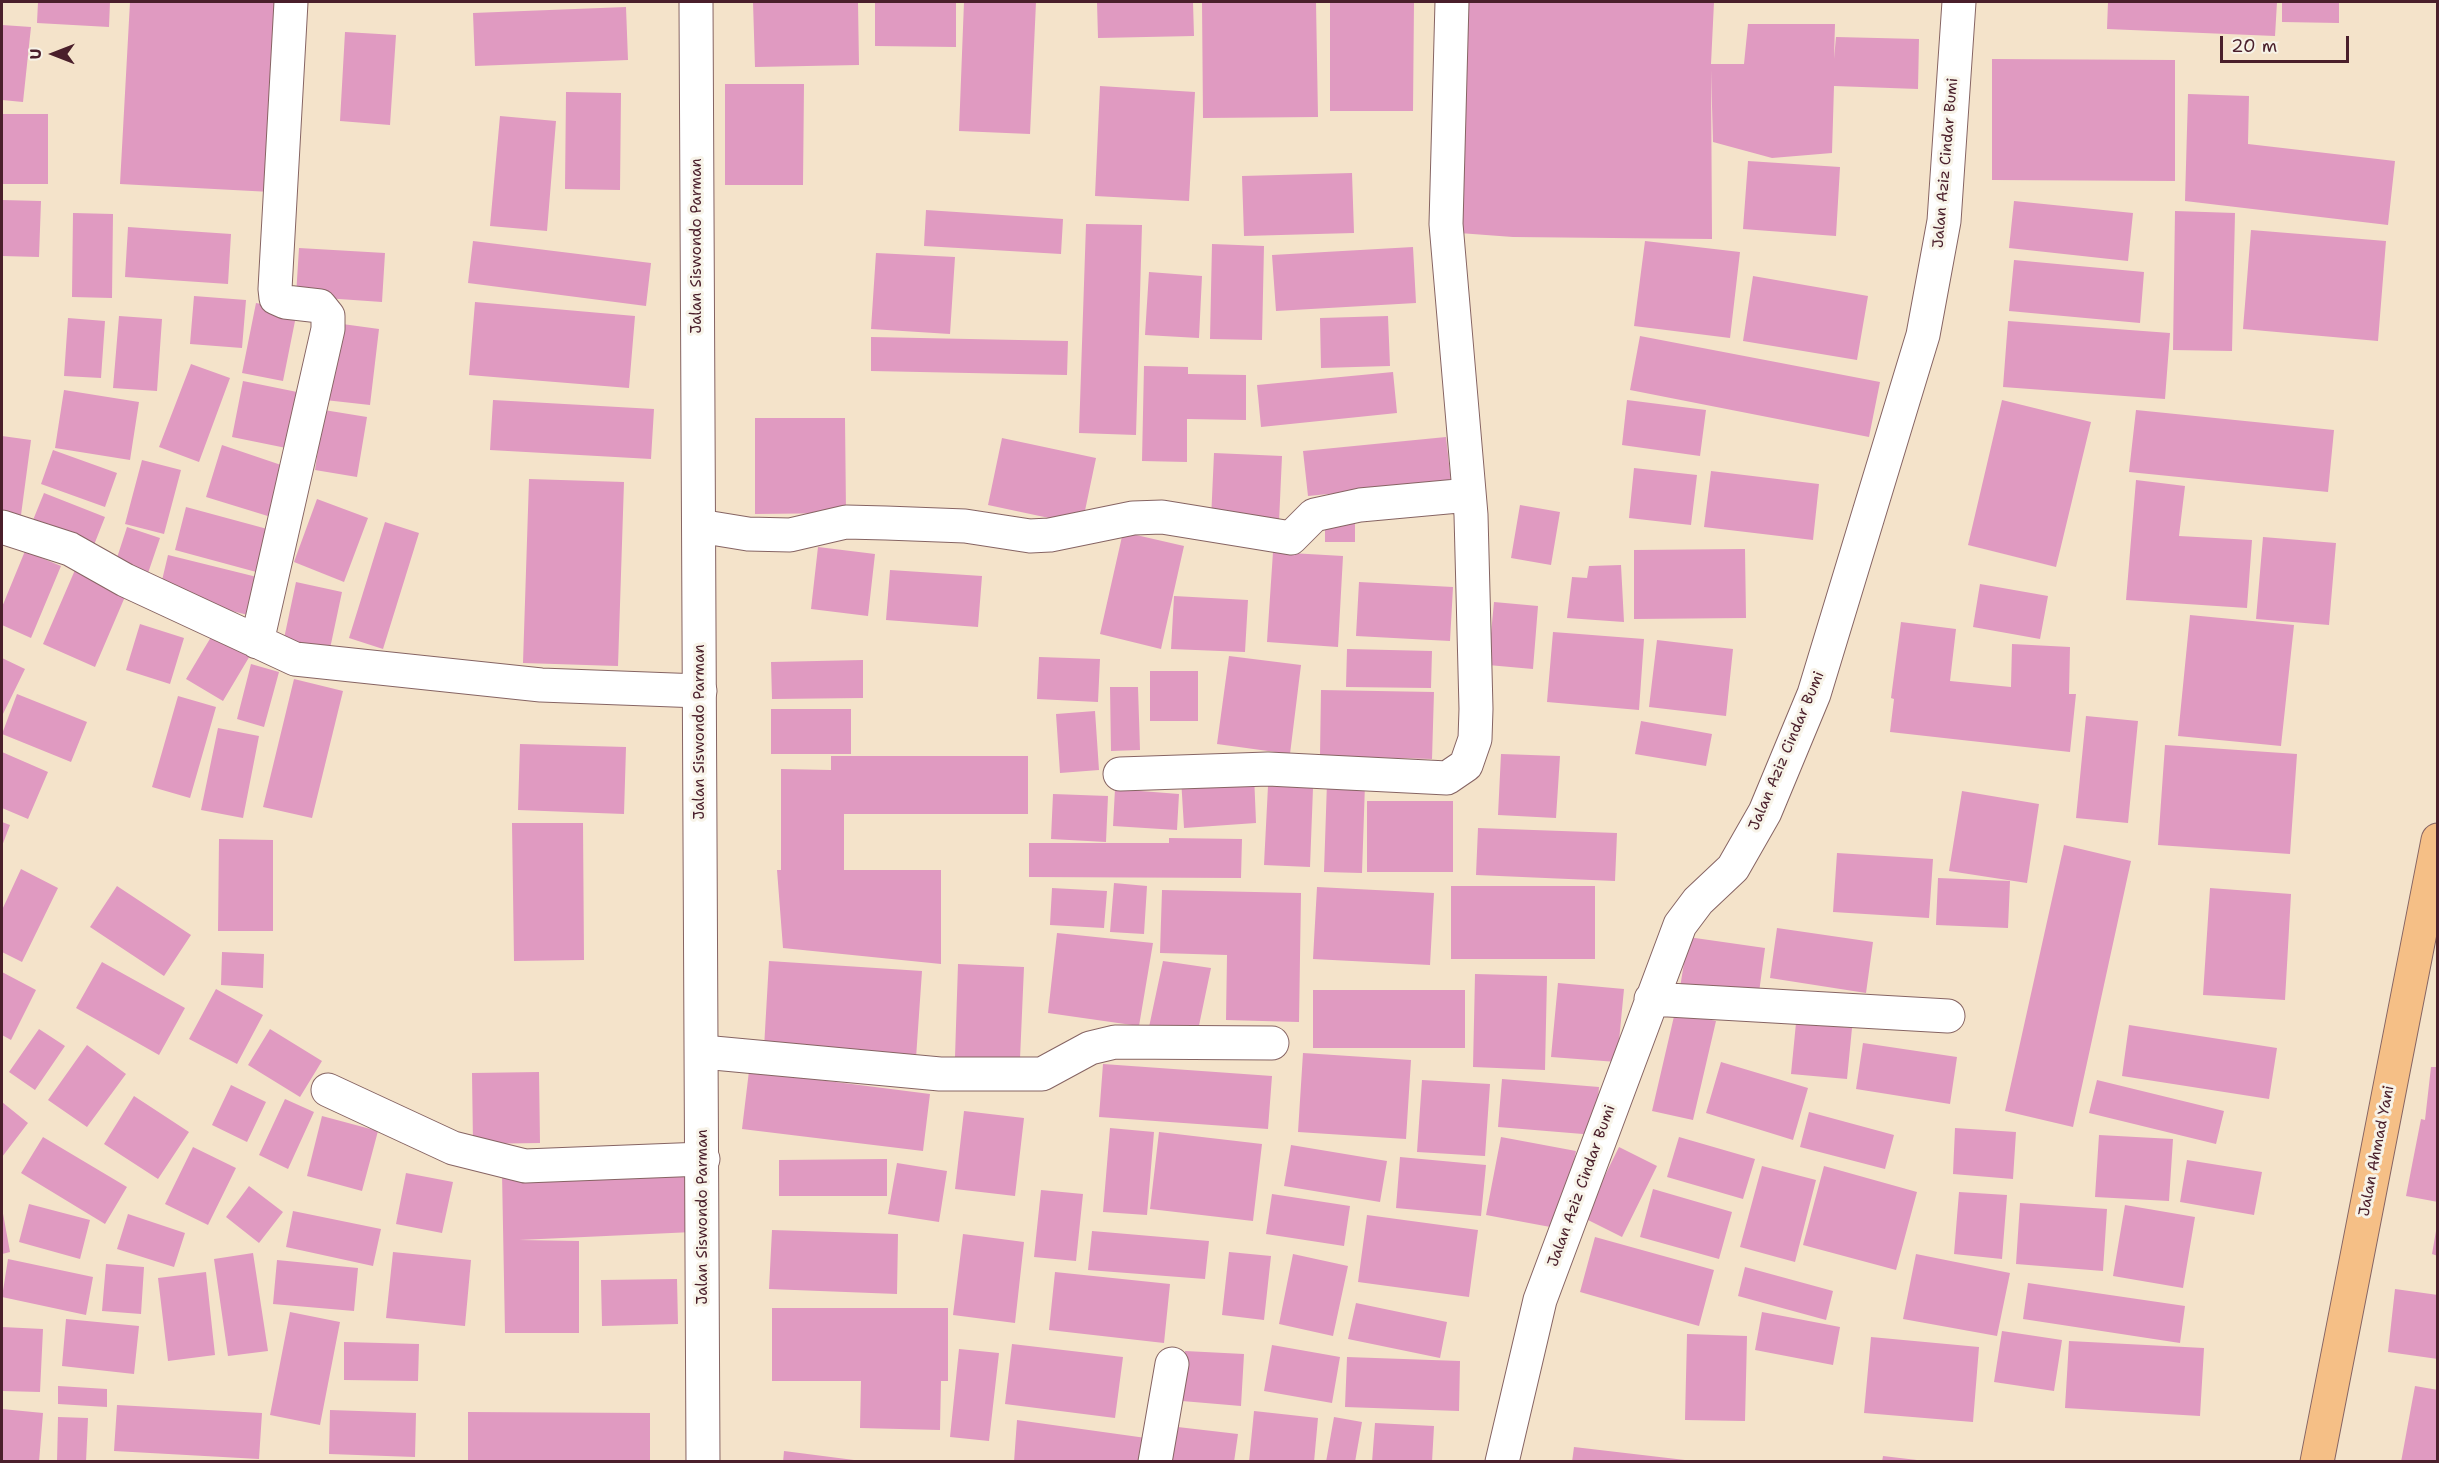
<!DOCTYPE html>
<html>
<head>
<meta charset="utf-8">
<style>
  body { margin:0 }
  #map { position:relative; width:2439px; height:1463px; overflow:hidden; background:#f4e3ca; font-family:"Shantell Sans",sans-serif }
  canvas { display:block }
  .frame { position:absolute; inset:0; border:3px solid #4a1f2b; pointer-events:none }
  .north { position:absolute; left:24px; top:24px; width:60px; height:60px; -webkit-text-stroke:4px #f7f3e8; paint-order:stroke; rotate:270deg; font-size:16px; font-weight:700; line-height:24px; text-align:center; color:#4a1f2b }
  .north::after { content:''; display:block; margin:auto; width:21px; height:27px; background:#4a1f2b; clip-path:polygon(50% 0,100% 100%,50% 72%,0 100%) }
  .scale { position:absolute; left:2220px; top:36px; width:129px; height:27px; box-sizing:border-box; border:3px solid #4a1f2b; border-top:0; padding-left:8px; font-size:18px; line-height:21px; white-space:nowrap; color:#4a1f2b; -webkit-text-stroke:4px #f7f3e8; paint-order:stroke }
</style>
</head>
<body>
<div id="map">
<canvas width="2439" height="1463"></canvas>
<div class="frame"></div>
<div class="north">U</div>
<div class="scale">20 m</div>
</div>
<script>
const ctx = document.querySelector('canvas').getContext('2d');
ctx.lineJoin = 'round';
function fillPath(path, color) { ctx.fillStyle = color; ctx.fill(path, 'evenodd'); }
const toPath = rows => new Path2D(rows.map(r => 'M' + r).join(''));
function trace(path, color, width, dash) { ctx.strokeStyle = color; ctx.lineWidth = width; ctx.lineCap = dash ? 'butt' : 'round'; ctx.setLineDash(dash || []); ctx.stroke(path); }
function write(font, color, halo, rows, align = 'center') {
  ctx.font = font + ' "Shantell Sans",sans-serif'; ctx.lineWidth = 6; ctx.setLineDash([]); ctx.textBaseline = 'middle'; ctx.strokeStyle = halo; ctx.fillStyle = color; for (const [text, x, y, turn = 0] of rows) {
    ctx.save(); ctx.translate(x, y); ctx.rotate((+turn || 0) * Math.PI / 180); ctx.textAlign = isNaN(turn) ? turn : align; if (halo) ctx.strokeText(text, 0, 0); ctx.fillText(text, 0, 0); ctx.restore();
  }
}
const building = toPath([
  [38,2,110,2,109,27,37,23],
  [130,2,282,2,271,192,120,184],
  [753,2,858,2,859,65,755,67],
  [875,2,956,2,956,47,875,46],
  [964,2,1036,2,1030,134,959,131],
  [1097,2,1193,2,1194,36,1098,38],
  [1202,2,1316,2,1318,117,1203,118],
  [1330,2,1414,2,1413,111,1330,111],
  [1463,2,1714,2,1711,64,1744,64,1748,24,1835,24,1834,59,1836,37,1919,39,1918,89,1834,86,1832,153,1772,158,1713,142,1711,70,1712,239,1513,237,1459,233],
  [2108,2,2277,2,2275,36,2107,29],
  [2282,2,2339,2,2339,23,2282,22],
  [626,7,628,60,475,66,473,13],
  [2,25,31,27,23,102,2,100],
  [345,32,396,35,390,125,340,121],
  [1992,59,2175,60,2175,181,1992,180],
  [725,84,804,84,803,185,725,185],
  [1100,86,1195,92,1189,201,1095,196],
  [566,92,621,93,620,190,565,189],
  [2188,94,2249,96,2248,144,2395,161,2388,225,2185,201],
  [2,114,48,114,48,184,2,184],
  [500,116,556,121,547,231,490,226],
  [1748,161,1840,167,1836,236,1743,229],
  [1352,173,1354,233,1244,236,1242,176],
  [2,200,41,201,39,257,2,256],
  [2014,201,2133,213,2128,261,2009,248],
  [926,210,1063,219,1061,254,924,246],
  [2175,211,2235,213,2232,351,2173,350],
  [73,213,113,214,112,298,72,297],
  [1086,224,1142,225,1136,435,1079,433],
  [128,227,231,234,228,284,125,277],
  [2251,230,2386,241,2378,341,2243,329],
  [473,241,651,263,646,306,468,283],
  [1645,241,1740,252,1730,338,1634,326],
  [1212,244,1264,246,1262,340,1210,339],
  [1413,247,1416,303,1276,311,1272,255],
  [299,248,385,253,382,302,296,296],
  [876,253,955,257,950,334,871,329],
  [2014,260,2144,272,2140,323,2009,311],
  [1149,272,1202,276,1199,338,1145,335],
  [1753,276,1868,296,1857,360,1743,341],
  [194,296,246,300,242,348,190,344],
  [475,302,635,316,629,388,469,375],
  [256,303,297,311,283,381,242,373],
  [119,316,162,319,157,391,113,388],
  [1388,316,1390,366,1321,368,1320,318],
  [68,318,105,321,101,378,64,376],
  [2008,321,2170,333,2165,399,2003,387],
  [335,323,379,329,370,405,325,400],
  [1640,336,1880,382,1869,437,1630,390],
  [871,337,1068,341,1067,375,871,371],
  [191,364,230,378,199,462,159,447],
  [1144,366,1188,367,1188,374,1246,375,1246,420,1187,419,1187,462,1142,461],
  [1393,372,1397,413,1261,427,1257,385],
  [243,381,307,394,296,450,232,437],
  [64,390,139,402,130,460,55,448],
  [493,400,654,409,651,459,490,450],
  [1627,400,1706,410,1700,456,1622,445],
  [2002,400,2091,422,2056,567,1968,545],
  [324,410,367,417,357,477,315,470],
  [2136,410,2334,430,2328,492,2129,472],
  [755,418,845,418,846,513,755,514],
  [2,436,31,440,21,515,2,512],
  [1446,437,1451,482,1308,496,1303,451],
  [1002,438,1096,458,1082,525,988,505],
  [222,445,287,467,271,517,206,497],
  [53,450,117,473,105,507,41,484],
  [1214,453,1282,456,1279,522,1211,520],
  [142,460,181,470,164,534,125,524],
  [1634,468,1697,475,1691,525,1629,518],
  [1711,471,1819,484,1813,540,1704,527],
  [529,479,624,482,618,666,523,663],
  [2136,480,2185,486,2179,536,2252,540,2247,608,2126,600],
  [44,493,105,517,92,550,31,525],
  [317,499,368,518,344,582,294,562],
  [1520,505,1560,512,1551,565,1511,558],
  [186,507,271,530,260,573,175,550],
  [1325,512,1355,512,1355,542,1325,542],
  [385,522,419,533,383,649,349,638],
  [127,527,160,538,146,579,114,567],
  [1123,532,1184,546,1161,649,1100,634],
  [2263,537,2336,543,2329,625,2256,619],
  [818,547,875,554,868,616,811,609],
  [1745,549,1746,618,1634,619,1634,550],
  [25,551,61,566,31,638,2,625,2,607],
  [1273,552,1343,556,1338,647,1267,642],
  [168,555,265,579,256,617,159,593],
  [78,563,130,585,95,667,43,644],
  [1621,565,1624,622,1567,618,1572,577,1587,578,1589,566],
  [890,570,982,576,978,627,886,620],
  [296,582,342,592,328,658,282,648],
  [1359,582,1453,587,1450,641,1356,636],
  [1980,584,2048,596,2040,639,1973,627],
  [1174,596,1248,600,1245,652,1171,649],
  [1494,602,1538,606,1533,669,1488,665],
  [2190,615,2294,625,2281,746,2178,736],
  [1901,622,1956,629,1950,681,2011,687,2012,644,2070,647,2069,694,2076,694,2070,752,1890,732,1894,699,1891,698],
  [140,624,184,638,170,684,126,670],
  [214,632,251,654,223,701,186,679],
  [1553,632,1644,639,1639,710,1547,702],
  [1657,640,1733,649,1726,716,1649,707],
  [1347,649,1432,651,1431,688,1346,687],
  [1229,656,1301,665,1290,754,1217,744],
  [1039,657,1100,659,1098,702,1037,699],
  [2,658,25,669,2,716],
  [863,660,863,698,772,699,771,662],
  [251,664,279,672,264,727,237,719],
  [1150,671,1198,671,1198,721,1150,721],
  [294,679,343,691,312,818,263,807],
  [1110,687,1138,687,1140,750,1111,751],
  [1321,690,1434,692,1432,759,1320,756],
  [17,694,87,722,71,762,2,734],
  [178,696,216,707,190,798,152,787],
  [771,709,851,709,851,754,771,754],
  [1095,711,1099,770,1060,773,1056,714],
  [2086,716,2138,721,2128,823,2076,818],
  [1641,721,1712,734,1706,766,1635,754],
  [218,728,259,736,243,818,201,810],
  [520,744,626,747,624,814,518,810],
  [2165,745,2297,754,2290,854,2158,845],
  [2,752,48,772,28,819,2,808],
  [1501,754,1560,756,1556,818,1498,815],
  [831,756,1028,756,1028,814,844,814,844,870,941,870,941,964,783,948,777,870,781,870,781,769,831,770],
  [1254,774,1256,823,1184,828,1181,778],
  [1327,782,1365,784,1362,873,1324,872],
  [1268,786,1313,788,1310,867,1264,865],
  [1115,789,1179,794,1177,830,1113,826],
  [1962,791,2039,804,2027,883,1949,871],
  [1053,794,1108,796,1106,842,1051,839],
  [1367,801,1453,801,1453,872,1367,872],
  [2,822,10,825,2,846],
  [512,823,583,823,584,960,514,961],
  [1478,828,1617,833,1615,881,1476,875],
  [1169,838,1242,839,1241,878,1029,877,1029,843,1169,843],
  [219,839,273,840,273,931,218,931],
  [2064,845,2131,861,2073,1127,2005,1111],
  [1837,853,1933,859,1929,918,1833,912],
  [21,869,58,888,22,962,2,952,2,910],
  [1938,878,2010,881,2008,928,1936,925],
  [1114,883,1147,886,1144,934,1110,932],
  [117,886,191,935,164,976,90,927],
  [1451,886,1595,886,1595,959,1451,959],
  [1317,887,1434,893,1430,965,1313,959],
  [1052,888,1107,891,1104,928,1050,925],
  [2210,888,2291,894,2285,1000,2203,995],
  [1162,890,1301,893,1299,1022,1226,1020,1227,955,1160,953],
  [1777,928,1873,942,1866,993,1770,978],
  [1057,933,1153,943,1139,1026,1048,1013],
  [1688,937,1765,948,1758,1000,1680,988],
  [222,952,264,954,263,988,221,985],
  [769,961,922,971,916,1058,764,1048],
  [1163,961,1211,968,1197,1035,1149,1027],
  [102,962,185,1008,159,1055,76,1008],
  [958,964,1024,967,1020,1059,955,1057],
  [2,972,36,990,11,1040,2,1035],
  [1475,974,1547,976,1545,1070,1473,1067],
  [1558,983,1624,989,1617,1062,1551,1057],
  [216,989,263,1015,237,1064,189,1039],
  [1313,990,1465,990,1465,1048,1313,1048],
  [1675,1012,1716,1021,1693,1120,1652,1111],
  [1796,1023,1852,1028,1847,1079,1791,1074],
  [2129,1025,2277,1048,2269,1099,2122,1076],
  [39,1029,65,1046,35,1090,9,1072],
  [270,1029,322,1061,300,1097,248,1065],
  [1863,1043,1957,1057,1950,1104,1856,1089],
  [87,1045,126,1074,87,1127,48,1100],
  [1303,1053,1411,1060,1406,1139,1298,1132],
  [1721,1062,1808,1088,1793,1140,1706,1113],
  [1103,1064,1272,1076,1268,1129,1099,1117],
  [2431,1067,2438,1067,2438,1202,2406,1196,2421,1119,2425,1120],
  [749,1071,930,1094,923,1151,742,1129],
  [539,1072,540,1143,473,1144,472,1073],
  [1502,1079,1599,1087,1595,1135,1498,1127],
  [1422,1080,1490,1084,1485,1156,1417,1152],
  [2097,1080,2224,1111,2216,1144,2089,1113],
  [231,1085,266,1102,247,1142,212,1125],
  [134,1096,189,1132,158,1179,104,1144],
  [285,1099,314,1112,288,1169,259,1155],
  [2,1102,28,1123,2,1157],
  [964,1111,1024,1118,1015,1196,955,1189],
  [1809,1112,1894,1135,1885,1169,1800,1147],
  [322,1116,378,1131,362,1191,307,1176],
  [1110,1128,1154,1132,1147,1215,1103,1212],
  [1955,1128,2016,1132,2013,1179,1953,1174],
  [1159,1132,1262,1144,1253,1221,1150,1209],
  [2099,1135,2173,1139,2169,1201,2095,1197],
  [43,1137,127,1187,105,1224,21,1173],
  [1501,1137,1576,1151,1561,1229,1486,1215],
  [1679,1137,1755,1159,1743,1199,1667,1177],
  [1291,1145,1387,1161,1380,1202,1284,1186],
  [193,1147,236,1168,208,1225,165,1204],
  [1619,1147,1657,1166,1622,1237,1584,1218],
  [1400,1157,1486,1165,1481,1216,1396,1208],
  [887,1159,887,1196,779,1196,779,1160],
  [2187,1160,2262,1172,2254,1215,2180,1202],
  [897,1163,947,1171,939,1222,888,1214],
  [689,1165,693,1232,519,1240,579,1241,579,1333,505,1333,502,1173],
  [1762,1166,1816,1180,1795,1262,1740,1247],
  [1824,1166,1917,1192,1896,1270,1803,1245],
  [406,1173,453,1182,442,1233,396,1224],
  [249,1186,283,1212,259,1243,226,1217],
  [1653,1189,1732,1212,1719,1259,1640,1237],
  [1041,1190,1083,1194,1076,1261,1034,1257],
  [1959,1192,2007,1195,2002,1259,1954,1254],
  [1272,1194,1350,1206,1344,1246,1266,1234],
  [2020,1203,2107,1209,2103,1271,2016,1264],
  [29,1204,90,1220,80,1259,19,1242],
  [2125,1205,2195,1217,2183,1288,2113,1276],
  [2,1208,10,1252,2,1254],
  [293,1211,381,1229,373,1266,286,1247],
  [128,1214,185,1233,174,1267,117,1249],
  [1367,1215,1478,1230,1469,1297,1358,1282],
  [772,1230,898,1234,897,1294,769,1289],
  [1092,1231,1209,1241,1205,1279,1088,1270],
  [2436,1231,2438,1231,2438,1256,2432,1254],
  [963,1234,1024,1242,1015,1323,953,1315],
  [1595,1237,1714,1270,1699,1326,1580,1292],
  [393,1252,471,1260,465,1326,386,1318],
  [1229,1252,1271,1256,1264,1320,1222,1315],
  [253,1253,268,1351,228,1356,214,1259],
  [1293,1254,1348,1266,1333,1336,1279,1324],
  [1916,1254,2010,1273,1997,1336,1903,1319],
  [8,1259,93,1277,86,1315,2,1297],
  [277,1260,358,1268,354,1311,273,1304],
  [106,1264,144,1267,141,1314,102,1311],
  [1745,1267,1833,1291,1826,1320,1738,1296],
  [206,1272,215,1355,168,1361,158,1278],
  [1055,1272,1170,1284,1164,1343,1049,1330],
  [677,1279,678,1324,602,1326,601,1280],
  [2028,1283,2185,1306,2180,1343,2023,1319],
  [2395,1289,2438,1295,2438,1359,2388,1352],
  [1356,1303,1447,1322,1440,1358,1348,1339],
  [772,1308,948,1308,948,1381,941,1381,940,1430,860,1428,861,1381,772,1381],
  [290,1312,340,1322,320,1425,270,1415],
  [1762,1312,1840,1327,1833,1365,1755,1350],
  [66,1319,139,1326,134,1374,62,1366],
  [2,1327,43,1329,40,1392,2,1391],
  [2002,1331,2062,1340,2054,1391,1994,1382],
  [1687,1334,1747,1336,1745,1421,1685,1420],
  [1871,1337,1979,1347,1973,1422,1864,1413],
  [2069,1341,2204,1348,2200,1416,2065,1408],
  [344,1342,419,1344,418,1381,344,1380],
  [1012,1344,1123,1357,1115,1418,1005,1404],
  [1272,1345,1340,1357,1332,1403,1264,1391],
  [959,1349,999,1353,989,1441,950,1437],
  [1185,1351,1244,1354,1241,1406,1182,1401],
  [1347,1357,1460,1361,1459,1411,1345,1407],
  [58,1386,107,1389,107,1407,58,1404],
  [2415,1386,2438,1390,2438,1462,2401,1462],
  [117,1405,262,1413,259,1459,114,1451],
  [2,1409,43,1413,39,1462,2,1460],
  [330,1410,416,1413,415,1457,329,1454],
  [1254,1411,1318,1418,1314,1462,1249,1462],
  [468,1412,650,1413,650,1462,468,1462],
  [58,1417,88,1418,86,1462,57,1462],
  [1334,1417,1362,1422,1355,1462,1326,1462],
  [1017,1420,1146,1438,1143,1462,1014,1462],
  [1375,1423,1434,1426,1432,1462,1372,1462],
  [1169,1426,1238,1434,1234,1462,1165,1461],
  [1574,1447,1685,1460,1685,1462,1572,1462],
  [784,1451,854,1460,854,1462,783,1462],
  [1883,1456,1917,1460,1917,1462,1882,1462]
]);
const minor = toPath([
  [699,526,748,534,790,535,846,522,886,523,965,526,1030,536,1050,535,1133,518,1162,517,1291,538,1314,515,1360,505,1469,495],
  [2,527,70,549,125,580,295,659,541,685,700,691],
  [257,642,328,329,328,316,320,306,285,302,276,298,275,289,291,2],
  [1120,774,1268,769,1447,778,1466,765,1475,739,1476,709,1471,515,1446,224,1452,2],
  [1651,999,1948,1016],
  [703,1052,940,1074,1042,1074,1090,1048,1115,1042,1272,1043],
  [328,1090,453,1148,525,1166,703,1159],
  [1155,1462,1172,1364],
  [1502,1462,1540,1300,1680,925,1698,901,1733,868,1765,812,1814,694,1923,335,1944,221,1959,2]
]);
const tertiary = toPath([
  [696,2,703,1462]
]);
const primary = toPath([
  [2317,1462,2438,840]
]);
const streetNames = [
  ["Jalan Aziz Cindar Bumi",1946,163,-85],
  ["Jalan Siswondo Parman",697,246,-90],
  ["Jalan Siswondo Parman",700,732,-90],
  ["Jalan Aziz Cindar Bumi",1787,751,-67],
  ["Jalan Ahmad Yani",2377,1151,-79],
  ["Jalan Aziz Cindar Bumi",1582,1186,-70],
  ["Jalan Siswondo Parman",703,1217,-90]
];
fillPath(building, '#e09ac1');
trace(minor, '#866463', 35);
trace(tertiary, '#866463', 35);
trace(primary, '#866463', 35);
trace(minor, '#fff', 33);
trace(tertiary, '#fff', 33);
trace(primary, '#f5bf86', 33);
write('15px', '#4a1f2b', '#f7f3e8', streetNames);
</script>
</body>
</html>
